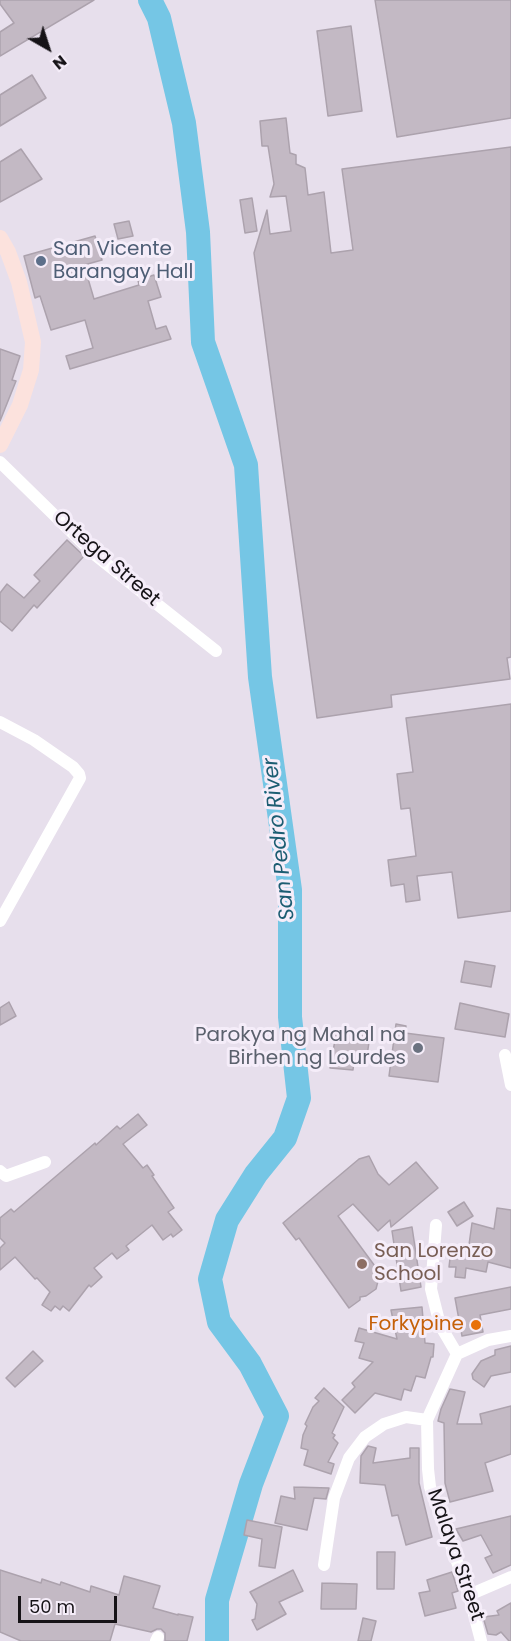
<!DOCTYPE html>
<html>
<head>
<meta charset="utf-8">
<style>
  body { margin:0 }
  #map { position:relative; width:511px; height:1641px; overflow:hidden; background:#e7dfec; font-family:Poppins,sans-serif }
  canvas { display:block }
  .north { position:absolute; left:18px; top:18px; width:60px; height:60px; -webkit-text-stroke:4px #f5edf9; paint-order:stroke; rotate:141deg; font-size:16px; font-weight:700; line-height:24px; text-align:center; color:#161317 }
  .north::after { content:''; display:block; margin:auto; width:21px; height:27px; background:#161317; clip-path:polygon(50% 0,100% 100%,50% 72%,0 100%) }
  .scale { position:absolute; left:18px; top:1596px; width:99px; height:27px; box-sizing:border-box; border:3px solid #161317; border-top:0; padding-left:8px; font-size:18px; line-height:21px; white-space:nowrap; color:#161317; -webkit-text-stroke:4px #f5edf9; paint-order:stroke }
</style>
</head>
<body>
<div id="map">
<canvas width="511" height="1641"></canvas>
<div class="north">N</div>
<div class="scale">50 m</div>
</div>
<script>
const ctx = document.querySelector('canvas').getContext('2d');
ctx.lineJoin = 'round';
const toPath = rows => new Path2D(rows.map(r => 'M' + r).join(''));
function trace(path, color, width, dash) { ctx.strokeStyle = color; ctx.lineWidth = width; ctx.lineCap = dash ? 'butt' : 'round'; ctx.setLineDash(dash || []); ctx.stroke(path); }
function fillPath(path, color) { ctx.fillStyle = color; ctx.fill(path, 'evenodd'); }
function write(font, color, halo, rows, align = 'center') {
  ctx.font = font + ' Poppins,sans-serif'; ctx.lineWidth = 6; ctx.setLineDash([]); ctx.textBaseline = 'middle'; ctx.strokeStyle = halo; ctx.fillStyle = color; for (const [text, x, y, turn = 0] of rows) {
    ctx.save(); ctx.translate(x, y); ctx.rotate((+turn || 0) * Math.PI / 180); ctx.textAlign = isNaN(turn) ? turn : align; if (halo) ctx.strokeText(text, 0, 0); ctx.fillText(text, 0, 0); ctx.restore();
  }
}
const river = toPath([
  [150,0,159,18,184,123,198,232,203,342,246,465,260,677,290,890,290,1017,299,1098,285,1138,256,1174,227,1220,210,1279,219,1322,250,1364,277,1416,251,1484,217,1600,217,1641]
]);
const building = toPath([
  [0,0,94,0,0,56,0,32,14,23,0,4,0,0],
  [375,0,511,0,511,118,397,137,375,0],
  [351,26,362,111,328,116,317,31,351,26],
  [32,75,46,98,0,126,0,95,32,75],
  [286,118,290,153,296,155,296,164,305,168,308,195,324,192,331,253,353,250,342,169,511,147,511,657,507,658,510,679,391,695,392,707,317,718,254,253,267,210,270,234,291,231,286,196,270,197,274,184,268,146,262,146,260,121,286,118],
  [21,149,42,179,0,202,0,162,21,149],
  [252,198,257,231,245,233,240,200,252,198],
  [129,221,133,236,118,239,114,224,129,221],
  [95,236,102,260,84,265,94,299,139,285,138,280,154,275,161,297,148,301,156,329,166,326,171,339,70,369,66,356,93,348,85,320,51,330,40,296,35,298,24,256,95,236],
  [0,349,20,356,12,380,16,381,0,421,0,349],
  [67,540,84,556,37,608,34,605,12,631,0,621,0,593,7,584,24,598,40,581,34,575,67,540],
  [511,704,511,911,458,918,452,872,417,876,420,900,406,902,404,884,391,886,388,860,416,856,410,808,401,809,397,774,413,772,406,718,511,704],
  [465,961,495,966,491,987,461,982,465,961],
  [9,1002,16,1016,0,1025,0,1008,9,1002],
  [460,1003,509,1014,505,1037,455,1029,460,1003],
  [396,1024,406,1026,405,1033,444,1038,438,1082,389,1076,396,1024],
  [337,1029,365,1034,365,1041,369,1042,367,1056,362,1055,360,1062,354,1061,353,1070,330,1068,337,1029],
  [138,1114,147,1125,123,1144,143,1168,147,1165,154,1175,152,1176,174,1208,168,1212,182,1230,173,1237,171,1234,163,1240,152,1225,126,1246,129,1250,117,1259,112,1253,94,1268,102,1277,91,1287,89,1285,69,1311,63,1306,60,1310,55,1306,51,1311,42,1305,50,1292,37,1278,35,1279,15,1257,0,1270,0,1248,5,1243,0,1238,0,1218,11,1209,14,1212,95,1143,96,1145,117,1126,120,1129,138,1114],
  [369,1156,378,1174,389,1185,416,1162,438,1188,391,1227,390,1220,378,1231,353,1204,338,1216,380,1273,376,1289,366,1296,360,1297,360,1300,349,1308,299,1238,296,1240,283,1223,359,1159,369,1156],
  [464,1202,473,1216,457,1226,448,1212,464,1202],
  [497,1208,511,1210,511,1268,488,1262,486,1272,466,1268,465,1278,455,1277,456,1267,449,1267,451,1250,468,1252,472,1223,494,1229,497,1208],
  [412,1227,421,1287,401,1291,392,1231,412,1227],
  [511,1287,511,1309,480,1315,483,1332,462,1336,455,1298,511,1287],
  [422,1307,425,1343,434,1344,433,1357,431,1357,425,1378,416,1376,411,1391,404,1389,401,1400,375,1393,355,1413,342,1400,355,1387,352,1383,373,1362,359,1358,364,1343,355,1341,359,1328,397,1339,391,1310,422,1307],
  [511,1346,511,1372,491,1376,484,1387,473,1379,472,1374,481,1361,495,1355,495,1350,511,1346],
  [33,1351,43,1361,15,1387,6,1378,33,1351],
  [324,1388,344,1407,332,1433,335,1435,333,1438,338,1443,328,1462,334,1464,331,1474,304,1465,308,1450,301,1448,303,1435,307,1426,305,1424,313,1407,319,1401,315,1398,324,1388],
  [450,1389,465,1392,457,1424,482,1424,480,1414,511,1406,511,1454,485,1463,493,1491,450,1502,445,1483,444,1423,438,1421,441,1409,450,1389],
  [368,1446,376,1448,373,1463,410,1458,410,1448,419,1448,419,1483,432,1537,406,1545,398,1515,392,1516,385,1485,360,1483,361,1456,368,1446],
  [294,1487,329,1488,326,1499,314,1498,307,1530,275,1523,281,1496,295,1499,294,1487],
  [511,1516,511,1565,493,1573,485,1558,492,1555,481,1535,463,1541,456,1529,511,1516],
  [247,1520,282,1527,275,1568,259,1566,262,1539,244,1535,247,1520],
  [377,1552,395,1552,394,1589,377,1589,377,1552],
  [0,1570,41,1583,42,1579,60,1585,61,1582,90,1592,91,1586,119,1595,124,1576,160,1586,153,1608,178,1615,178,1614,193,1617,187,1641,165,1641,165,1633,161,1629,157,1629,151,1632,115,1624,110,1641,21,1641,0,1632,0,1570],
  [293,1570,303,1591,279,1602,286,1614,257,1630,252,1620,255,1619,257,1604,250,1592,293,1570],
  [452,1572,458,1591,452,1593,456,1608,425,1616,419,1593,430,1591,427,1580,452,1572],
  [322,1583,357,1584,356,1609,321,1609,322,1583],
  [511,1603,511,1641,509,1641,501,1632,496,1635,488,1634,483,1617,499,1615,497,1611,511,1603],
  [363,1618,376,1621,371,1641,358,1641,363,1618]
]);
const street = toPath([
  [0,462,94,554,216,651],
  [0,722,34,740,73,767,79,774,80,778,0,921],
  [505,1055,511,1085],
  [0,1171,6,1176,45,1162],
  [436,1225,431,1289,440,1325,457,1354],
  [324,1565,334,1498,349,1458,365,1437,384,1424,406,1417,427,1420],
  [469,1595,511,1577],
  [156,1641,158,1637],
  [481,1641,469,1595,430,1487,428,1469,427,1420,457,1354,488,1340,511,1336]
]);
const secondary = toPath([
  [0,238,8,252,19,282,33,342,31,370,20,405,0,445]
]);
const markers = [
  [41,261,6,"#5c6f8a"],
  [418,1048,6,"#6b7280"],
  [362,1264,6,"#8d6e63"],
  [476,1325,6,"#e8710a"]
];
const serviceNames = [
  ["San Vicente",53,250],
  ["Barangay Hall",53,273]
];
const streetNames = [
  ["Ortega Street",106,559,41],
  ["Malaya Street",455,1555,71]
];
const worshipNames = [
  ["Parokya ng Mahal na",406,1036],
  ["Birhen ng Lourdes",406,1059]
];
const educationNames = [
  ["San Lorenzo",374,1252],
  ["School",374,1275]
];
const foodNames = [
  ["Forkypine",464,1325]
];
const waterNames = [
  ["San Pedro River",280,839,-96]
];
trace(river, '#75c6e5', 24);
fillPath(building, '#c3b9c4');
trace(building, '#aca2ad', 1.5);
trace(street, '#fff', 12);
trace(secondary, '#fce2dd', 16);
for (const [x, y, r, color] of markers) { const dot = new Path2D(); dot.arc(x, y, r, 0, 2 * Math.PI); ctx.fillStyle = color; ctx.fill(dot); trace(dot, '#f5edf9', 2); }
write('20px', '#4e5e75', '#f5edf9', serviceNames, 'left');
write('20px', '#161317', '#f5edf9', streetNames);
write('20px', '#5b616d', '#f5edf9', worshipNames, 'right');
write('20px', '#785e54', '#f5edf9', educationNames, 'left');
write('20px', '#c56008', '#f5edf9', foodNames, 'right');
write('italic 21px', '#1c5d72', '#f5edf9', waterNames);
</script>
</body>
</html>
